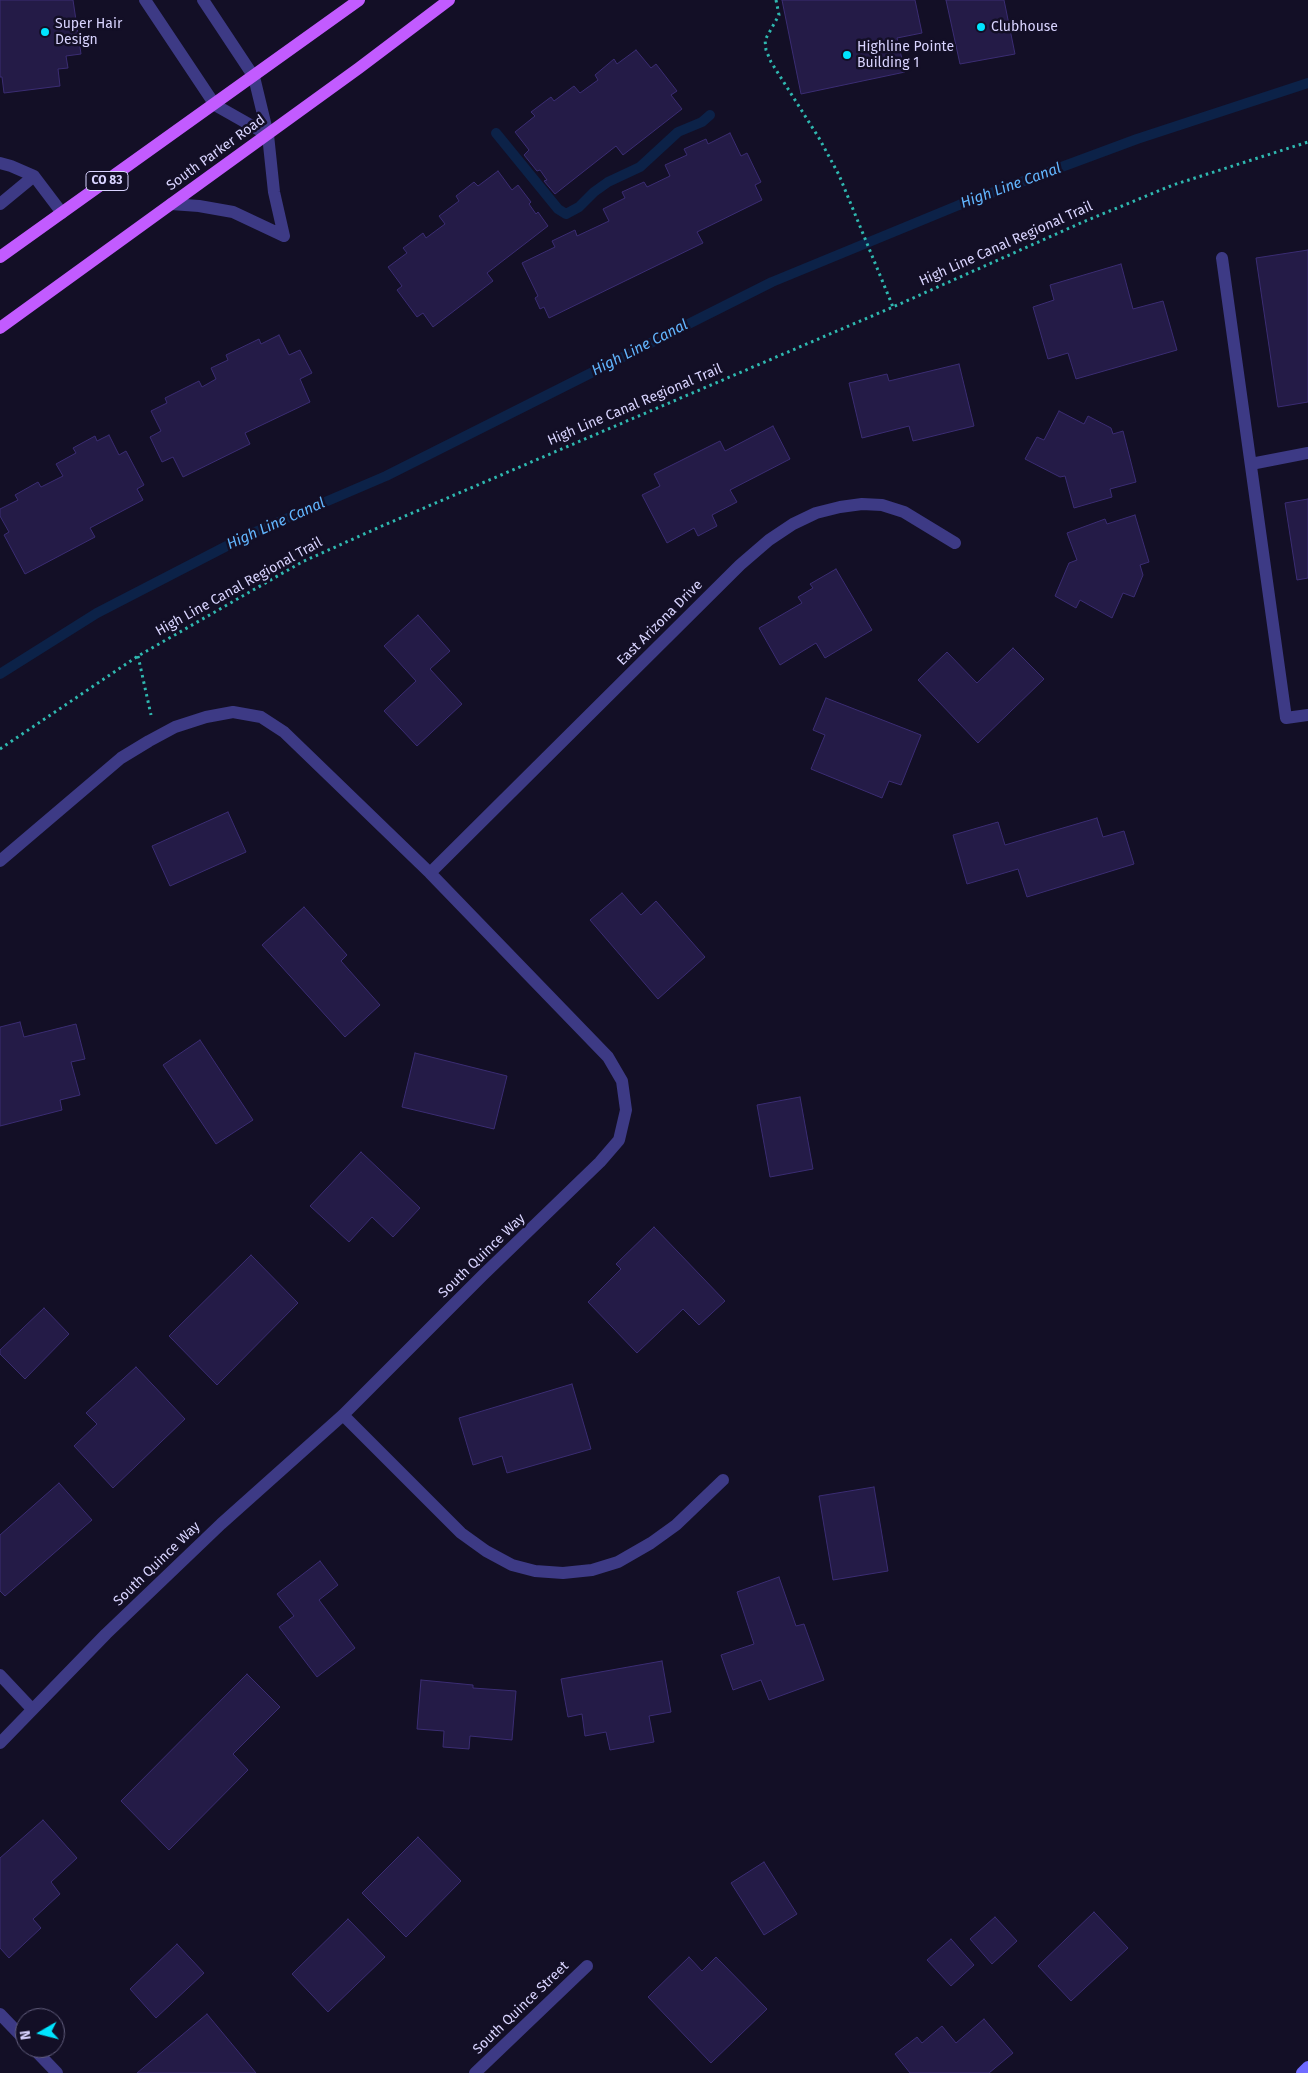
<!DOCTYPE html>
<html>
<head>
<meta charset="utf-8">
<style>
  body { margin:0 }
  #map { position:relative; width:1308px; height:2073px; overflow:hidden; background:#130f26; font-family:"Fira Sans",sans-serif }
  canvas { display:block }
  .north { position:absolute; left:15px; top:2008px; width:50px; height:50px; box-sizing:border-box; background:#130f26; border:1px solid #625e7d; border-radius:50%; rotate:262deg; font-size:14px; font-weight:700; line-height:20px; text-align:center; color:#d9d4ff }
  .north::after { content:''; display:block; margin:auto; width:18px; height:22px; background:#00e5ff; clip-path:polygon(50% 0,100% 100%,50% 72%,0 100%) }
</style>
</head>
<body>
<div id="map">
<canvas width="1308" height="2073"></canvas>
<div class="north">N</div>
</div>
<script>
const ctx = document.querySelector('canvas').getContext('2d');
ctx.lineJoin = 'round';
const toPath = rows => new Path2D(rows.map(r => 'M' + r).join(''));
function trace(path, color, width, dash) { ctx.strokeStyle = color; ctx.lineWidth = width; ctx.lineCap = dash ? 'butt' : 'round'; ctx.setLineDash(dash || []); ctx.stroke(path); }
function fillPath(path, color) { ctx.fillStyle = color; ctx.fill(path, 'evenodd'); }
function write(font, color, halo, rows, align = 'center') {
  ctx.font = font + ' "Fira Sans",sans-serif'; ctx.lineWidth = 5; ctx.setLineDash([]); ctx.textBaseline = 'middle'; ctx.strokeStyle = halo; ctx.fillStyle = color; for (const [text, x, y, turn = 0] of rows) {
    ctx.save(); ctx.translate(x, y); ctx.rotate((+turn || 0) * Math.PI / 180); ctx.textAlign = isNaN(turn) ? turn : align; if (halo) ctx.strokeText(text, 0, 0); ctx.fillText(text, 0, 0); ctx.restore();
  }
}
const stream = toPath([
  [496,133,558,209,566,214,579,207,594,192,608,182,640,167,678,132,702,122,710,115],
  [0,674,97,613,248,535,386,476,772,282,959,205,1137,139,1308,83]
]);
const building = toPath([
  [0,0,73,0,81,54,66,56,68,68,58,69,60,86,4,93,2,77,0,77,0,0],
  [782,0,915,0,922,33,897,38,905,72,801,94,782,0],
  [946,0,1004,0,1015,54,960,64,946,0],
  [636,50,651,68,656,64,677,91,671,95,682,109,623,155,616,146,555,194,544,181,547,180,540,170,537,171,524,155,529,150,515,132,535,116,531,112,551,97,554,101,574,86,580,93,598,80,595,75,614,59,617,64,636,50],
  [730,133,741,156,747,153,761,182,755,185,762,200,697,232,703,243,549,318,544,307,540,309,535,298,538,296,522,263,555,247,552,241,575,230,577,236,609,221,603,209,625,198,622,192,644,182,647,187,670,176,665,165,687,155,684,149,706,139,708,144,730,133],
  [498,171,512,190,518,185,531,202,529,204,536,214,538,212,548,226,487,273,493,281,433,327,423,313,417,317,397,290,402,286,388,267,407,253,403,248,423,233,426,238,445,224,439,216,459,201,456,196,474,182,478,186,498,171],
  [1308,250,1308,402,1278,407,1256,258,1308,250],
  [1121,264,1133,309,1163,301,1177,350,1076,379,1068,353,1048,359,1033,307,1054,300,1050,285,1121,264],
  [279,335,289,355,300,350,312,373,300,379,310,402,245,433,250,444,183,477,173,457,162,462,150,437,161,431,151,411,167,403,165,398,199,381,202,387,216,379,211,368,228,360,226,355,259,339,261,344,279,335],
  [959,364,974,426,913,441,909,426,862,438,849,383,887,374,889,381,959,364],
  [1059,411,1084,424,1088,416,1111,428,1113,434,1123,431,1136,482,1110,489,1112,497,1074,508,1065,476,1060,477,1025,459,1037,437,1044,440,1059,411],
  [773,426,790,459,730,490,737,502,712,515,717,526,698,536,694,528,667,543,642,495,660,486,654,474,720,441,725,451,773,426],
  [109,435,119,455,126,451,144,485,137,489,143,500,90,528,95,537,25,574,4,535,9,532,0,516,0,509,18,500,15,495,38,482,41,487,63,476,56,464,76,453,73,448,95,436,97,441,109,435],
  [1308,499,1308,578,1297,580,1285,503,1308,499],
  [1135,515,1149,562,1140,565,1143,575,1134,597,1123,593,1112,618,1080,600,1076,608,1055,596,1069,563,1077,560,1067,533,1105,519,1107,524,1135,515],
  [836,569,872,630,825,658,816,643,780,665,759,628,802,603,798,597,813,588,810,584,836,569],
  [418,615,450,651,430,669,462,704,417,746,384,711,416,681,384,646,418,615],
  [1013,648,1044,679,978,743,918,680,947,652,977,683,1013,648],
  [826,698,921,735,901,785,889,781,882,798,811,769,825,735,813,730,826,698],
  [228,812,246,852,170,886,152,846,228,812],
  [1097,818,1103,837,1124,831,1134,864,1027,897,1018,869,967,884,953,835,998,822,1005,845,1097,818],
  [622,893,641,915,656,901,705,957,658,999,590,920,622,893],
  [304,907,347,955,341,961,380,1005,345,1037,262,945,304,907],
  [20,1022,24,1037,76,1024,85,1059,71,1062,80,1095,60,1100,62,1110,0,1126,0,1027,20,1022],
  [200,1040,253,1120,216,1144,163,1065,200,1040],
  [415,1053,507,1076,494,1129,402,1107,415,1053],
  [800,1097,813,1169,770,1177,757,1105,800,1097],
  [361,1152,420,1208,393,1237,372,1217,349,1242,310,1206,361,1152],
  [654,1227,725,1301,699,1325,683,1309,637,1353,588,1302,621,1269,616,1264,654,1227],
  [251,1255,298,1303,217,1385,169,1336,251,1255],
  [44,1308,69,1334,25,1379,0,1354,0,1350,44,1308],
  [136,1367,185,1419,113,1488,74,1446,97,1424,86,1413,136,1367],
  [572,1384,591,1449,507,1473,502,1456,473,1465,459,1418,572,1384],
  [59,1483,92,1520,5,1596,0,1591,0,1535,59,1483],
  [874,1487,888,1571,833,1580,819,1496,874,1487],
  [320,1561,338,1585,319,1600,355,1648,317,1677,279,1627,294,1616,277,1594,320,1561],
  [779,1577,796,1626,804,1624,824,1680,769,1700,761,1680,733,1690,721,1655,754,1644,737,1592,779,1577],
  [662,1661,671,1712,649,1716,654,1742,610,1750,606,1732,585,1736,582,1714,568,1717,561,1679,662,1661],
  [247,1674,280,1707,233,1754,248,1770,169,1850,121,1801,247,1674],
  [421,1680,473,1685,473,1688,516,1691,512,1740,470,1736,469,1749,443,1747,444,1731,417,1729,421,1680],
  [43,1820,77,1858,51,1882,60,1894,33,1919,41,1928,9,1958,0,1948,0,1858,43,1820],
  [418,1837,461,1881,406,1937,362,1893,418,1837],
  [764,1862,797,1914,764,1935,731,1883,764,1862],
  [1094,1912,1128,1948,1071,2001,1038,1966,1094,1912],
  [995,1917,1017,1941,992,1964,970,1939,995,1917],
  [348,1919,385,1957,328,2012,292,1974,348,1919],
  [951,1939,974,1965,951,1986,927,1960,951,1939],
  [177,1944,204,1973,156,2018,130,1989,177,1944],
  [689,1957,702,1971,716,1957,767,2009,711,2063,648,1997,689,1957],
  [207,2014,256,2073,137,2073,207,2014],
  [984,2019,1013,2053,989,2073,910,2073,895,2054,917,2037,922,2043,942,2026,956,2043,984,2019]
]);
const path = toPath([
  [776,0,779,15,765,40,766,50,771,62,819,138,839,175,893,307],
  [138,656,151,715],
  [0,749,138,656,302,562,382,526,893,307,1083,222,1173,185,1308,142]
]);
const lane = toPath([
  [145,0,215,105,268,135],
  [203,0,254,77,268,135,274,192,284,236],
  [0,163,11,166,34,176],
  [0,204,34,176,62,213],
  [171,204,199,206,233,212,284,236],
  [1222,258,1286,718,1308,715],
  [1251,464,1308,453]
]);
const street = toPath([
  [0,861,121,758,149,741,175,727,206,717,233,712,261,717,284,732,430,873,608,1057,622,1081,626,1110,619,1140,600,1162,483,1275,343,1415,221,1524,106,1634,0,1743],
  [430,873,740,565,769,540,793,524,816,513,840,507,862,504,882,505,904,512,955,543],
  [343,1415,461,1533,486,1551,512,1565,535,1571,563,1573,592,1570,618,1562,651,1543,676,1525,723,1480],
  [0,1675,32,1709],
  [0,2014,25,2040],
  [33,2048,57,2073],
  [475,2073,587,1966]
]);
const secondary = toPath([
  [1302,2073,1308,2067]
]);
const primary = toPath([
  [0,257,359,0],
  [0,328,359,68,449,0]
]);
const markers = [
  [981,27,5,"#00e5ff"],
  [45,32,5,"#00e5ff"],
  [847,55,5,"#00e5ff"]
];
const shields = [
  [107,181,42]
];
const shieldNames = [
  ["CO 83",107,181]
];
const poiNames = [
  ["Super Hair",55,24],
  ["Design",55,40],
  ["Clubhouse",991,27],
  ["Highline Pointe",857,47],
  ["Building 1",857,63]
];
const streetNames = [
  ["South Parker Road",216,153,-36],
  ["High Line Canal Regional Trail",1006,244,-24],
  ["High Line Canal Regional Trail",635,405,-23],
  ["High Line Canal Regional Trail",239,587,-29],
  ["East Arizona Drive",660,623,-45],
  ["South Quince Way",482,1256,-44],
  ["South Quince Way",157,1564,-44],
  ["South Quince Street",521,2008,-44]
];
const waterNames = [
  ["High Line Canal",1011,186,-20],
  ["High Line Canal",640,348,-27],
  ["High Line Canal",276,524,-24]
];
trace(stream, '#0c2248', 10);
fillPath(building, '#241b47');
trace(building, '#3b2d73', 1);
trace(path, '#2fb8b0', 3, [2.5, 4]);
trace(lane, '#3d3a85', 12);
trace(street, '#3d3a85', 12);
trace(secondary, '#6f6bff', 12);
trace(primary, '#c25bff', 12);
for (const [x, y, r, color] of markers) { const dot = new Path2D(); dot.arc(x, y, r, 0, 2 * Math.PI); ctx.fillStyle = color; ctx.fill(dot); trace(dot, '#130f26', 2); }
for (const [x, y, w] of shields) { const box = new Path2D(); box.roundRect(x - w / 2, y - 9.5, w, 19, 4); ctx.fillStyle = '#130f26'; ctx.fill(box); trace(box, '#d9d4ff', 1); }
write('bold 12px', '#d9d4ff', null, shieldNames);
write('14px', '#d9d4ff', '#130f26', poiNames, 'left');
write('14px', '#d9d4ff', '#130f26', streetNames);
write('italic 15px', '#62b6ff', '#130f26', waterNames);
</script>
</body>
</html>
